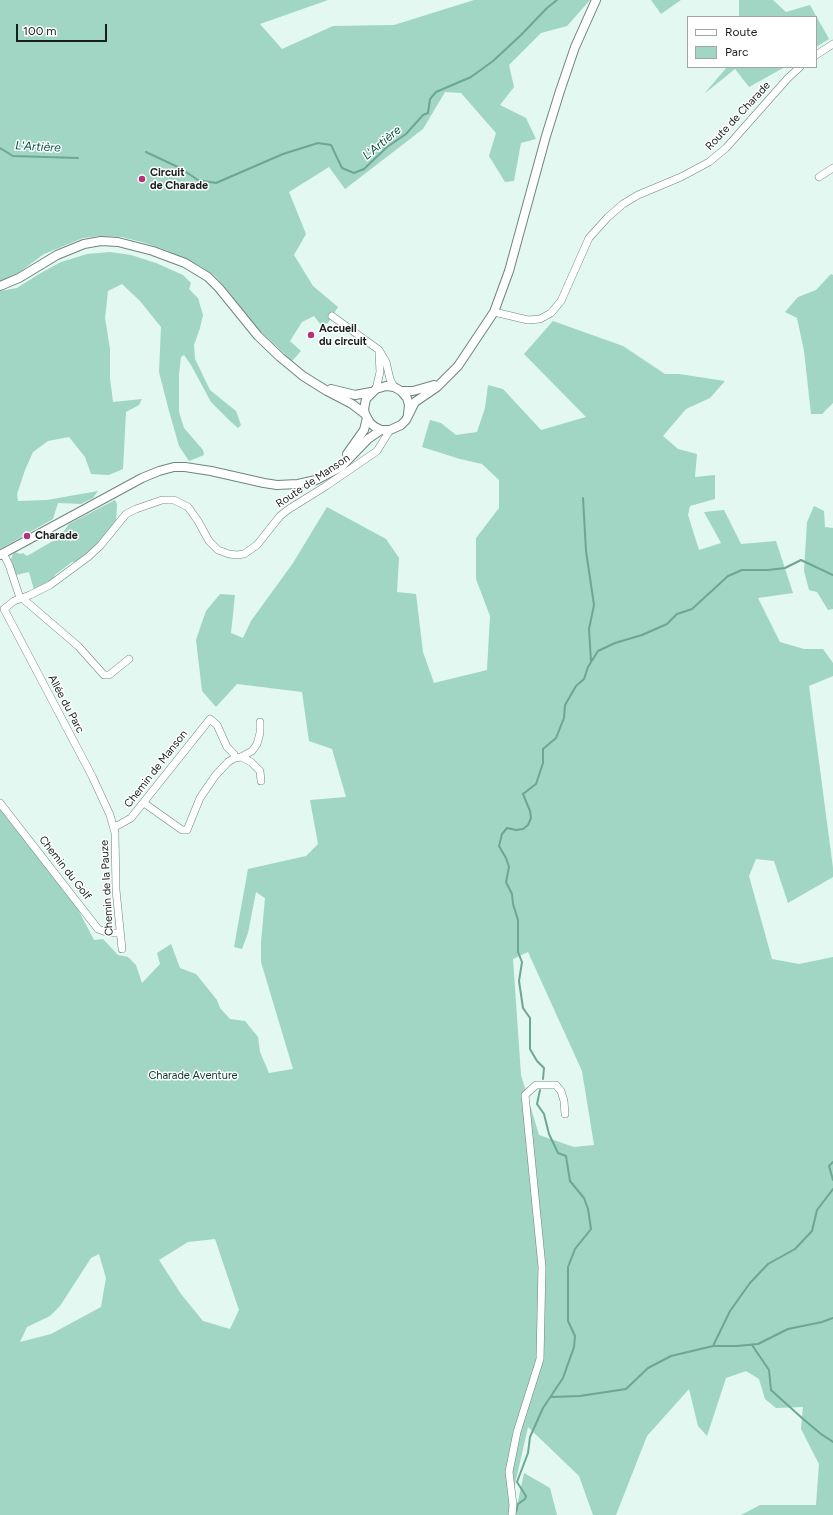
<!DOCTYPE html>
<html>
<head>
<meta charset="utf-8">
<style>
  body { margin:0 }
  #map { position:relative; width:833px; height:1515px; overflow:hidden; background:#e2f8f0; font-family:Figtree,sans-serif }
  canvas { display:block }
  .legend { position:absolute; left:687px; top:16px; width:130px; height:52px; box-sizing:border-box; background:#fff; border:1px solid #a3a6a5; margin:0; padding:5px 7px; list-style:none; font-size:12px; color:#18201d }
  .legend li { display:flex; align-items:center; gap:8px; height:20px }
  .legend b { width:20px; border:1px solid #a3a6a5 }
  .scale { position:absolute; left:16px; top:24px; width:91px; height:18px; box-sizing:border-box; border:2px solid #18201d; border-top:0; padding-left:5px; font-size:12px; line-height:14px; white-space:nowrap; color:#18201d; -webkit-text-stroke:3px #fff; paint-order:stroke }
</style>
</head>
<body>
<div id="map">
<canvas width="833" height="1515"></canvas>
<ul class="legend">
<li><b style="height:5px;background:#fff"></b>Route</li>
<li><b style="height:11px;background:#a0d6c3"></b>Parc</li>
</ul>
<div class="scale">100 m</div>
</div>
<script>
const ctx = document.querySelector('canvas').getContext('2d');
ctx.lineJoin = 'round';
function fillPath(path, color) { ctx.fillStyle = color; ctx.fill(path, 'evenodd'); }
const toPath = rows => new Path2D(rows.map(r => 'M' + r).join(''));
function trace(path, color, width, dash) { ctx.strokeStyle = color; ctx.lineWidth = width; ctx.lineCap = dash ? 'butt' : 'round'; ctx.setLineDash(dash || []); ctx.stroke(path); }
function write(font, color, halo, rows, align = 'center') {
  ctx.font = font + ' Figtree,sans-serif'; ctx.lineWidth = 3; ctx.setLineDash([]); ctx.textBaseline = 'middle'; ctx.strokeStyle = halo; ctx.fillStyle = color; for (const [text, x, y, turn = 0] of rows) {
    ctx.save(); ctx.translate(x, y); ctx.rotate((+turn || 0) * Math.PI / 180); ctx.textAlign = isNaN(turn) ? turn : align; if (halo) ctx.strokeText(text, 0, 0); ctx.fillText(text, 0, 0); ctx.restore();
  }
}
const green = toPath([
  [0,0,328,0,260,24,282,49,333,26,394,25,474,0,590,0,567,26,541,33,509,65,514,87,500,105,526,118,536,139,521,143,514,181,505,182,489,156,496,133,461,93,445,92,423,129,345,189,329,167,289,192,306,234,294,255,313,286,338,307,328,323,321,325,314,316,302,322,290,341,301,351,292,361,255,326,224,286,214,275,200,266,166,250,145,243,122,237,99,236,83,238,44,254,18,273,0,281],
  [651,0,681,0,661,14],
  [739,0,773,0,786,12,810,5,829,39,816,47,816,17,739,17],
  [727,67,785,67,749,87,735,69,704,94],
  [110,252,131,255,156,263,183,275,191,283,189,289,198,298,203,315,200,328,194,345,195,359,210,390,236,411,241,425,238,428,231,422,211,402,191,365,184,355,181,357,179,374,179,412,184,428,203,450,204,455,189,461,179,446,169,411,159,372,161,327,140,301,122,284,108,291,105,318,110,349,110,378,113,402,142,399,139,405,126,412,123,469,109,475,91,474,85,457,69,437,48,441,33,452,25,470,17,494,18,501,47,500,98,491,93,498,81,504,58,503,53,519,0,549,0,291,17,288,39,274,61,262,87,254],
  [831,274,833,275,833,403,822,414,811,414,804,351,797,318,785,312,798,297,816,290],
  [553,321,623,346,665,374,679,374,725,381,710,398,686,409,663,436,678,449,697,454,695,477,715,475,715,499,690,506,688,515,699,550,721,543,704,512,724,510,741,544,776,541,793,593,758,598,780,642,804,649,823,649,833,663,833,676,809,686,833,868,833,877,788,903,774,861,756,859,749,876,772,959,799,964,833,957,833,1515,741,1515,760,1505,816,1505,819,1464,801,1429,803,1407,776,1408,765,1399,759,1379,746,1371,726,1378,707,1436,698,1426,689,1389,647,1436,616,1515,593,1515,579,1476,528,1427,508,1515,0,1515,0,803,62,879,94,940,103,939,118,955,128,957,136,965,142,983,160,964,157,953,171,944,180,968,196,974,217,1000,220,1008,230,1019,245,1021,258,1037,260,1052,269,1073,293,1069,261,962,261,942,265,898,256,892,248,933,242,949,234,947,248,869,306,856,318,844,310,800,346,797,332,749,309,741,302,692,237,684,216,707,202,691,196,640,201,625,206,611,220,594,235,595,231,633,243,638,251,621,293,563,327,507,386,539,399,558,397,592,416,594,423,652,434,683,487,670,490,616,476,579,476,538,499,508,499,480,482,464,460,459,422,447,430,420,441,423,456,435,477,432,485,408,488,385,503,389,541,430,586,417,524,354],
  [528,952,582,1071,594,1145,574,1147,539,1135,521,1075,513,959],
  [215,1239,239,1310,230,1329,203,1321,181,1294,159,1260,188,1242],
  [99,1254,106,1278,101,1307,51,1334,20,1342,27,1327,50,1316,60,1306,91,1258],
  [115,500,117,504,116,524,96,548,79,562,72,562,55,575,54,578,48,584,34,590,29,572,16,575,10,561,14,552,21,554,23,553,27,556,65,534,61,532,64,531,69,524],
  [814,506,824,511,825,527,833,528,833,609,828,610,817,592,809,590,804,571,807,522],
  [524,1473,550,1488,557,1515,515,1515]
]);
const stream = toPath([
  [0,148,13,156,78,158],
  [146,152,180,168,198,180,216,183,283,154,318,143,331,145,342,168,354,173,364,169,387,147,406,134,423,115,428,113,430,99,436,92,471,77,493,61,521,35,547,8,557,0],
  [583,498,586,551,594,605,589,629,591,661],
  [543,1079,544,1068,537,1061,530,1049,530,1018,523,1008,519,981,522,962,518,952,518,920,513,904,512,894,506,882,509,867,506,858,499,846,502,834,507,828,516,830,523,829,528,825,531,818,530,811,523,794,536,784,543,763,543,749,556,738,564,718,565,705,576,686,584,679,588,667,598,651,615,643,642,635,667,624,677,614,692,609,728,576,742,570,768,570,785,568,801,560,833,575],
  [833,1162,829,1166,833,1180],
  [752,1345,769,1370,771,1390,802,1418,821,1434,833,1442],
  [713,1346,730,1311,750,1283,768,1264,795,1249,812,1231,817,1210,833,1189],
  [551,1397,580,1396,626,1389,648,1368,671,1356,713,1346,737,1346,758,1344,788,1329,822,1322,833,1318],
  [516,1512,518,1504,525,1499,526,1496,517,1482,528,1453,530,1437,543,1408,563,1378,574,1347,575,1336,568,1321,568,1267,575,1249,591,1229,588,1209,584,1198,570,1181,566,1156,558,1153,549,1134,544,1114,537,1104,540,1090]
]);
const minor = toPath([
  [816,55,833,44],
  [819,177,833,168],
  [494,312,528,320,540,319,551,313,561,301,589,238,608,217,623,204,638,195,681,177,709,162,726,148,788,78,800,67],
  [332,316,379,350,386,362,390,379,394,387],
  [376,389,380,372,379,353],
  [3,553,9,565,20,598],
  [22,598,78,646,104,675,109,675,129,659],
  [241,757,251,762,260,771,261,781],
  [235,758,241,757,252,751,257,744,260,733,260,722],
  [0,803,98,929,109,933,119,933],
  [115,827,131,818,210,719,217,725,227,747,234,754,235,758,228,762,215,776,200,798,187,830,182,830,144,803],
  [122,949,116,890,115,833,110,815,92,776,4,609,14,601,30,595,50,585,88,557,100,546,126,514,136,509,162,500,174,500,188,507,198,521,209,541,218,550,229,554,237,555,244,554,257,545,280,516,289,509,326,486,377,451,390,430],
  [512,1515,513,1505,509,1472,517,1432,540,1359,542,1267,525,1095,536,1085,556,1085,561,1091,564,1101,565,1114]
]);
const tertiary = toPath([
  [0,286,19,278,57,255,84,244,101,241,118,242,153,251,185,263,208,277,219,288,258,336,280,357,303,376,327,391,352,404,365,414],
  [331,389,355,395,371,392],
  [401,391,413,391,434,385],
  [408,414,409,405,407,398,401,391,394,387,386,386,376,389,366,399,364,409,365,414,370,423,375,427,381,430,390,430,401,425,406,420,415,402,437,387,458,366,494,312,509,271,546,136,560,91,575,47,596,0],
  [347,454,364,430,367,418],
  [0,555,142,478,159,471,174,467,185,467,211,471,264,483,277,485,298,484,316,480,341,467,368,439,381,430]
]);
const markers = [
  [142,179,4,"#b6327a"],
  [311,335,4,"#b6327a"],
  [27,536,4,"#b6327a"]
];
const streetNames = [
  ["Route de Charade",738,116,-47],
  ["Route de Manson",313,481,-34],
  ["Allée du Parc",66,704,62],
  ["Chemin de Manson",156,769,-52],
  ["Chemin du Golf",65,868,52],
  ["Chemin de la Pauze",107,888,-93]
];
const poiNames = [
  ["Circuit",150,173],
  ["de Charade",150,186],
  ["Accueil",319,329],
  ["du circuit",319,342],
  ["Charade",35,536]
];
const parkNames = [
  ["Charade Aventure",193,1076]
];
const waterNames = [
  ["L'Artière",382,143,-40],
  ["L'Artière",38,147,3]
];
fillPath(green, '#a0d6c3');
trace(stream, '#6ea694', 2);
trace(minor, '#70847d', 8);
trace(tertiary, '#70847d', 10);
trace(minor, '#fff', 7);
trace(tertiary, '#fff', 8);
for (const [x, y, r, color] of markers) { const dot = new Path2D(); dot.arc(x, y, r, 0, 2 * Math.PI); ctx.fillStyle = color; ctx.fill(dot); trace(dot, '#fff', 1.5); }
write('11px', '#18201d', '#fff', streetNames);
write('bold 11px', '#18201d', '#fff', poiNames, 'left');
write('11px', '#05392d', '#fff', parkNames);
write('italic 12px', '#025341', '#fff', waterNames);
</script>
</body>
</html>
